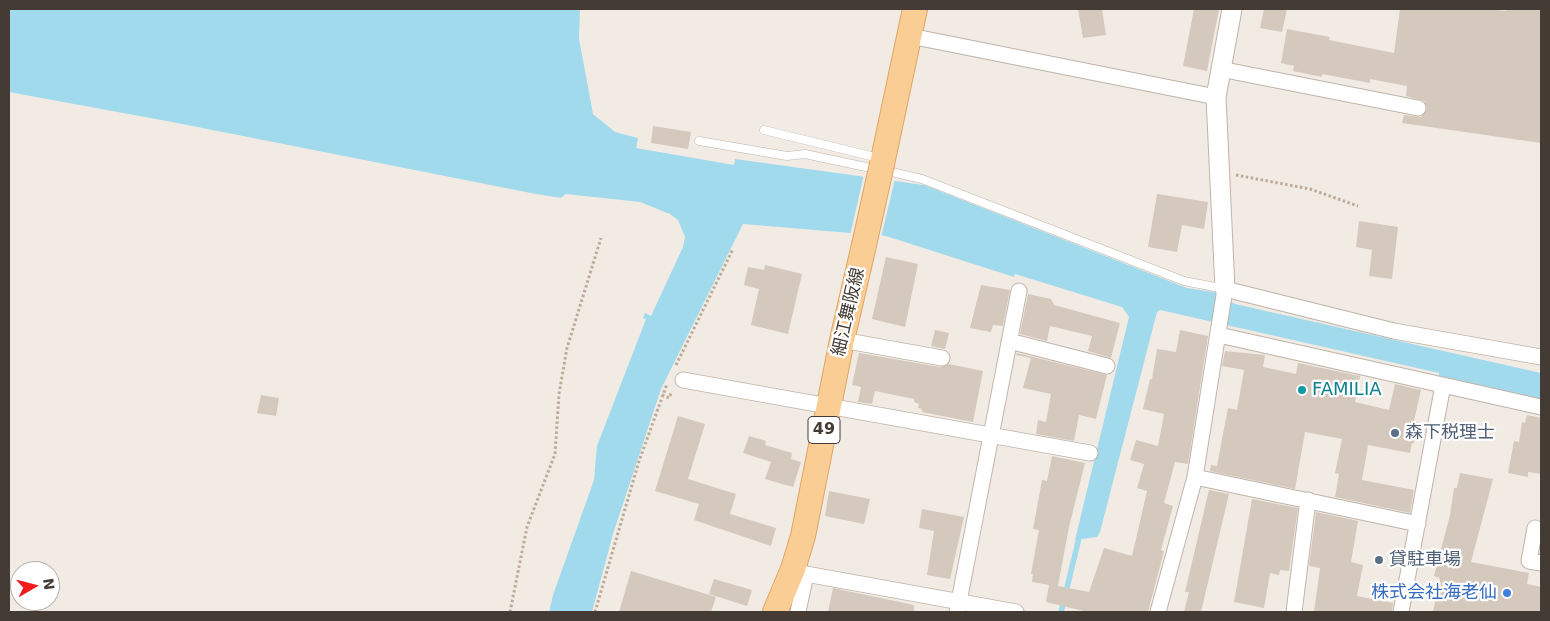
<!DOCTYPE html>
<html>
<head>
<meta charset="utf-8">
<style>
  body { margin:0 }
  #map { position:relative; width:1550px; height:621px; overflow:hidden; background:#f1ebe4; font-family:"DejaVu Sans",sans-serif }
  canvas { display:block }
  .frame { position:absolute; inset:0; border:10px solid #433b34; pointer-events:none }
  .north { position:absolute; left:10px; top:561px; width:50px; height:50px; box-sizing:border-box; background:#fff; border:1px solid #b4b1ae; border-radius:50%; rotate:82deg; font-size:14px; font-weight:700; line-height:20px; text-align:center; color:#433b34 }
  .north::after { content:''; display:block; margin:auto; width:18px; height:22px; background:#f11b1e; clip-path:polygon(50% 0,100% 100%,50% 72%,0 100%) }
</style>
</head>
<body>
<div id="map">
<canvas width="1550" height="621"></canvas>
<div class="frame"></div>
<div class="north">N</div>
</div>
<script>
const ctx = document.querySelector('canvas').getContext('2d');
ctx.lineJoin = 'round';
function fillPath(path, color) { ctx.fillStyle = color; ctx.fill(path, 'evenodd'); }
const toPath = rows => new Path2D(rows.map(r => 'M' + r).join(''));
function trace(path, color, width, dash) { ctx.strokeStyle = color; ctx.lineWidth = width; ctx.lineCap = dash ? 'butt' : 'round'; ctx.setLineDash(dash || []); ctx.stroke(path); }
function write(font, color, halo, rows, align = 'center') {
  ctx.font = font + ' "DejaVu Sans","Noto Sans JP",sans-serif'; ctx.lineWidth = 4.5; ctx.setLineDash([]); ctx.textBaseline = 'middle'; ctx.strokeStyle = halo; ctx.fillStyle = color; for (const [text, x, y, turn = 0] of rows) {
    ctx.save(); ctx.translate(x, y); ctx.rotate((+turn || 0) * Math.PI / 180); ctx.textAlign = isNaN(turn) ? turn : align; if (halo) ctx.strokeText(text, 0, 0); ctx.fillText(text, 0, 0); ctx.restore();
  }
}
const water = toPath([
  [9,9,580,9,579,39,593,114,615,132,638,138,636,148,734,165,735,159,924,185,1187,288,1214,292,1235,304,1541,373,1541,399,1439,376,1439,373,1160,310,1157,312,1100,532,1097,537,1075,540,1129,317,1122,307,1015,274,1014,277,886,236,743,224,661,389,613,534,592,612,549,612,553,595,594,480,597,446,646,319,643,318,645,313,651,316,683,247,685,237,678,220,670,214,640,202,566,194,561,198,536,194,172,122,9,92]
]);
const pier = toPath([
  [864,174,895,179,881,238,850,236]
]);
const stream = toPath([
  [1061,612,1080,534]
]);
const building = toPath([
  [1078,9,1102,9,1106,35,1083,38],
  [1194,9,1219,9,1207,71,1183,66],
  [1264,9,1287,9,1282,32,1260,28],
  [1400,9,1489,9,1506,11,1506,9,1541,9,1541,143,1402,123,1404,115,1421,117,1427,109,1424,101,1406,96,1407,86,1370,79,1370,83,1322,74,1322,77,1293,71,1294,66,1281,63,1287,29,1330,37,1329,40,1394,53],
  [653,126,691,132,688,149,651,143],
  [1157,194,1208,202,1204,229,1182,225,1177,252,1148,247],
  [1359,221,1398,227,1392,279,1369,276,1372,250,1356,247],
  [886,257,918,264,905,327,872,319],
  [765,265,802,274,788,334,751,325,759,289,744,285,748,267,764,270],
  [981,285,1010,290,1003,326,993,325,991,332,970,328],
  [1028,294,1051,299,1054,305,1120,323,1111,358,1088,351,1092,336,1050,326,1047,341,1020,334],
  [935,330,949,333,945,349,931,346],
  [1180,330,1208,336,1188,464,1175,462,1164,503,1173,506,1161,550,1164,551,1148,612,1088,612,1046,602,1049,585,1032,582,1033,574,1031,574,1039,530,1033,529,1042,480,1047,481,1052,456,1085,463,1069,527,1058,586,1089,592,1104,548,1132,556,1147,491,1137,488,1144,464,1130,460,1136,440,1158,446,1164,414,1143,409,1150,379,1152,379,1157,349,1176,352],
  [1225,351,1265,355,1263,367,1296,374,1298,363,1360,376,1355,402,1389,410,1395,384,1421,390,1414,421,1418,422,1414,443,1412,443,1410,453,1368,445,1362,480,1414,490,1410,513,1335,497,1339,474,1335,473,1342,439,1305,432,1295,489,1210,471,1211,465,1217,466,1228,408,1237,410,1244,370,1222,366],
  [859,353,940,367,949,364,983,371,973,422,922,412,922,409,918,408,919,404,914,402,914,399,875,391,872,404,858,402,861,387,852,385],
  [1017,353,1107,375,1096,419,1079,415,1074,441,1036,434,1038,420,1046,422,1051,394,1023,388,1031,358,1016,355],
  [261,395,279,398,276,416,257,413],
  [1527,415,1541,418,1541,474,1528,472,1528,477,1508,473,1514,441,1519,442,1522,422,1525,423],
  [678,416,705,424,688,479,736,494,730,514,776,528,771,546,694,520,699,504,655,491],
  [749,436,766,441,765,445,792,453,791,459,801,462,793,487,765,479,771,462,743,453],
  [1460,473,1493,479,1471,562,1529,573,1527,584,1541,587,1541,612,1433,612,1440,578,1434,576,1450,515,1454,488,1457,488],
  [1209,490,1229,494,1201,612,1184,612,1189,592,1185,592],
  [829,491,870,499,864,524,825,516],
  [1252,499,1298,508,1289,571,1280,570,1279,575,1270,573,1264,608,1234,602],
  [922,509,964,517,950,579,927,575,934,531,919,528],
  [1316,512,1358,521,1351,562,1363,565,1357,596,1393,603,1392,612,1314,612,1320,568,1309,566],
  [631,571,716,597,711,612,619,612],
  [714,579,752,590,747,606,709,594],
  [833,588,914,605,914,612,828,612]
]);
const path = toPath([
  [1236,175,1310,189,1358,206],
  [676,365,733,249],
  [662,395,669,398,672,391],
  [510,612,527,527,555,454,559,394,567,348,601,238],
  [595,612,639,461,667,384]
]);
const service = toPath([
  [764,130,879,158],
  [699,141,787,156,805,154,866,167],
  [896,173,922,179,1184,281,1225,289]
]);
const minor = toPath([
  [910,36,1216,97],
  [1220,69,1418,108],
  [1219,335,1541,407],
  [842,340,942,358],
  [1009,341,1107,366],
  [683,380,1090,453],
  [1195,477,1418,524],
  [1535,528,1529,561,1541,563],
  [793,569,806,574,1016,612],
  [798,612,806,574],
  [957,612,1019,291],
  [1158,612,1195,477,1225,289,1394,331,1541,357],
  [1294,612,1308,500],
  [1401,612,1443,385]
]);
const tertiary = toPath([
  [1225,289,1216,97,1232,9]
]);
const primary = toPath([
  [882,164,915,9],
  [775,612,793,569,803,536,842,340,864,245]
]);
const primaryBridge = toPath([
  [864,245,882,164]
]);
const markers = [
  [1302,390,5,"#0f9aa8"],
  [1395,433,5,"#5c6f8a"],
  [1379,560,5,"#5c6f8a"],
  [1507,593,5,"#3f7fe0"]
];
const shields = [
  [824,430,32]
];
const shieldNames = [
  ["49",824,430]
];
const streetNames = [
  ["細江舞阪線",849,312,-77]
];
const cultureNames = [
  ["FAMILIA",1312,390]
];
const serviceNames = [
  ["森下税理士",1405,433],
  ["貸駐車場",1389,560]
];
const shopNames = [
  ["株式会社海老仙",1497,593]
];
fillPath(water, '#a2daed');
fillPath(pier, '#f1ebe4');
trace(stream, '#a2daed', 5.5);
fillPath(building, '#d5c8bd');
trace(service, '#bfb4aa', 9);
trace(minor, '#bfb4aa', 17);
trace(tertiary, '#bfb4aa', 21);
trace(primary, '#dea665', 26);
trace(path, '#bdab99', 3, [2.5, 2.5]);
trace(service, '#fff', 8);
trace(minor, '#fff', 15);
trace(tertiary, '#fff', 19);
trace(primary, '#facd95', 24);
trace(primaryBridge, '#dea665', 26, []);
trace(primaryBridge, '#facd95', 24);
for (const [x, y, r, color] of markers) { const dot = new Path2D(); dot.arc(x, y, r, 0, 2 * Math.PI); ctx.fillStyle = color; ctx.fill(dot); trace(dot, '#fff', 2); }
for (const [x, y, w] of shields) { const box = new Path2D(); box.roundRect(x - w / 2, y - 13.5, w, 27, 4); ctx.fillStyle = '#fff'; ctx.fill(box); trace(box, '#433b34', 1); }
write('bold 16px', '#433b34', null, shieldNames);
write('18px', '#433b34', '#fff', streetNames);
write('18px', '#0d838f', '#fff', cultureNames, 'left');
write('18px', '#4e5e75', '#fff', serviceNames, 'left');
write('18px', '#366cbe', '#fff', shopNames, 'right');
</script>
</body>
</html>
